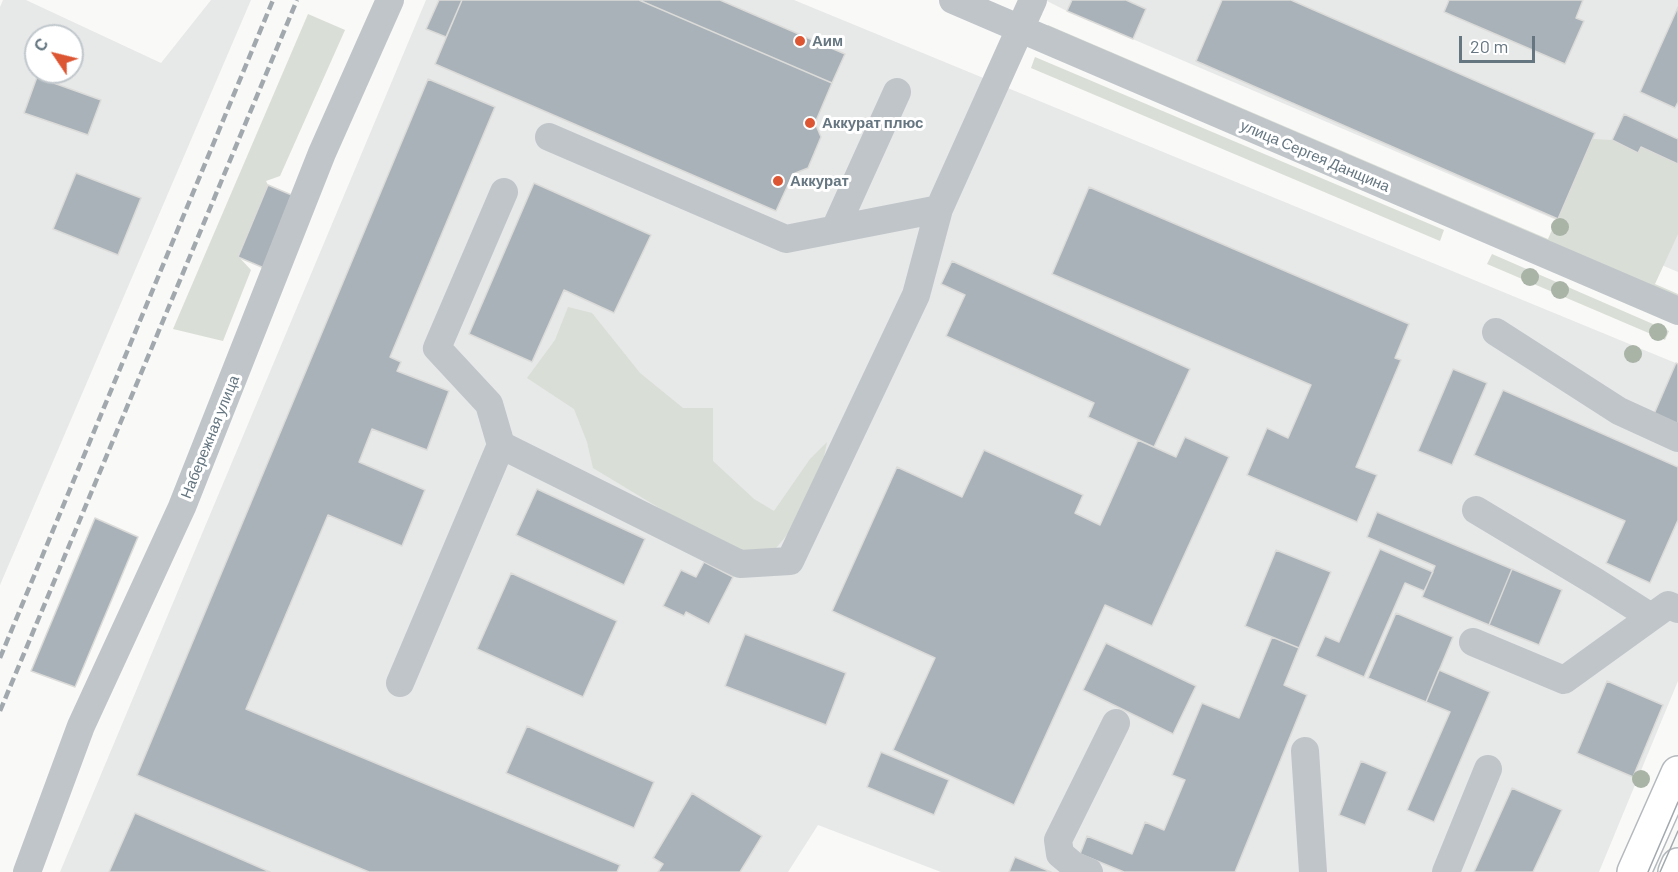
<!DOCTYPE html>
<html>
<head>
<meta charset="utf-8">
<style>
  body { margin:0 }
  #map { position:relative; width:1678px; height:872px; overflow:hidden; background:#f9f9f7; font-family:Barlow,sans-serif }
  canvas { display:block }
  .north { position:absolute; left:24px; top:24px; width:60px; height:60px; box-sizing:border-box; background:#fff; border:2px solid #c1c8cd; border-radius:50%; rotate:305deg; font-size:16px; font-weight:700; line-height:24px; text-align:center; color:#657681 }
  .north::after { content:''; display:block; margin:auto; width:21px; height:27px; background:#dd5633; clip-path:polygon(50% 0,100% 100%,50% 72%,0 100%) }
  .scale { position:absolute; left:1459px; top:36px; width:76px; height:27px; box-sizing:border-box; border:3px solid #657681; border-top:0; padding-left:8px; font-size:18px; line-height:21px; white-space:nowrap; color:#657681; -webkit-text-stroke:4px #fff; paint-order:stroke }
</style>
</head>
<body>
<div id="map">
<canvas width="1678" height="872"></canvas>
<div class="north">С</div>
<div class="scale">20 m</div>
</div>
<script>
const ctx = document.querySelector('canvas').getContext('2d');
ctx.lineJoin = 'round';
function fillPath(path, color) { ctx.fillStyle = color; ctx.fill(path, 'evenodd'); }
const toPath = rows => new Path2D(rows.map(r => 'M' + r).join(''));
function trace(path, color, width, dash) { ctx.strokeStyle = color; ctx.lineWidth = width; ctx.lineCap = dash ? 'butt' : 'round'; ctx.setLineDash(dash || []); ctx.stroke(path); }
function write(font, color, halo, rows, align = 'center') {
  ctx.font = font + ' Barlow,sans-serif'; ctx.lineWidth = 6; ctx.setLineDash([]); ctx.textBaseline = 'middle'; ctx.strokeStyle = halo; ctx.fillStyle = color; for (const [text, x, y, turn = 0] of rows) {
    ctx.save(); ctx.translate(x, y); ctx.rotate((+turn || 0) * Math.PI / 180); ctx.textAlign = isNaN(turn) ? turn : align; if (halo) ctx.strokeText(text, 0, 0); ctx.fillText(text, 0, 0); ctx.restore();
  }
}
const built = toPath([
  [3,0,26,0,161,63,211,0,251,0,0,585,0,7],
  [36,36,72,36,72,72,36,72],
  [426,0,794,0,1678,364,1678,681,1599,872,941,872,818,825,788,872,60,872],
  [1045,0,1678,0,1678,272,1067,11]
]);
const green = toPath([
  [308,14,345,30,280,176,266,181,268,185,238,256,251,270,223,341,173,329],
  [1048,25,1548,239,1592,139,1612,140,1638,152,1641,147,1678,164,1678,234,1655,284,1678,294,1678,304,1045,33],
  [1035,57,1444,230,1440,241,1031,68],
  [1492,254,1669,331,1665,340,1487,264],
  [568,307,592,313,640,373,683,408,713,408,713,461,754,499,774,511,810,459,827,442,821,472,806,512,776,548,752,553,724,547,593,468,587,442,574,409,527,378,555,340]
]);
const building = toPath([
  [439,0,462,0,446,37,426,29,439,0],
  [462,0,639,0,832,83,815,123,821,137,808,168,793,174,776,211,435,64,462,0],
  [639,0,720,0,845,54,832,83,639,0],
  [1072,0,1126,0,1146,9,1133,39,1067,11,1072,0],
  [1222,0,1291,0,1595,133,1558,219,1196,61,1222,0],
  [1449,0,1583,0,1576,18,1584,21,1565,64,1444,12,1449,0],
  [1678,7,1678,102,1675,108,1640,92,1678,7],
  [37,77,101,100,88,135,24,113,37,77],
  [428,79,495,107,390,357,401,362,397,371,449,391,427,450,372,429,359,462,425,490,402,546,328,515,246,709,620,865,617,872,369,872,137,775,428,79],
  [1624,114,1678,139,1678,164,1641,147,1638,153,1612,140,1624,114],
  [76,173,141,198,118,255,53,229,76,173],
  [534,183,651,235,614,313,564,290,532,362,469,334,534,183],
  [268,185,294,196,264,268,238,257,268,185],
  [1089,187,1409,324,1395,358,1401,360,1356,467,1377,475,1357,522,1247,475,1267,428,1288,438,1311,385,1052,274,1089,187],
  [952,261,1190,369,1154,447,1088,417,1094,403,946,336,965,295,941,284,952,261],
  [1676,363,1678,364,1678,424,1654,414,1676,363],
  [1453,369,1487,383,1452,465,1418,451,1453,369],
  [1503,390,1678,467,1678,520,1650,583,1606,563,1625,521,1474,455,1503,390],
  [1185,437,1229,457,1152,626,1105,605,1014,805,893,750,935,658,832,611,897,467,962,497,984,450,1083,495,1075,513,1100,525,1138,440,1176,457,1185,437],
  [537,489,645,539,624,585,516,535,537,489],
  [1377,512,1512,569,1489,625,1422,597,1435,566,1367,537,1377,512],
  [95,518,138,537,75,687,31,671,95,518],
  [1380,549,1433,572,1424,591,1405,583,1364,677,1316,656,1325,636,1339,642,1380,549],
  [1276,550,1331,572,1299,648,1245,626,1276,550],
  [704,562,733,577,709,624,686,612,684,616,663,606,681,570,696,577,704,562],
  [1512,569,1562,590,1539,645,1489,625,1512,569],
  [511,573,617,621,583,697,477,649,511,573],
  [1396,613,1453,637,1426,702,1368,678,1396,613],
  [745,634,846,673,826,725,725,686,745,634],
  [1272,637,1299,648,1284,685,1307,695,1235,872,1124,872,1080,854,1087,836,1132,854,1145,822,1164,830,1185,780,1172,775,1202,703,1239,718,1272,637],
  [1106,643,1196,686,1173,734,1083,690,1106,643],
  [1439,670,1490,692,1434,822,1407,810,1450,712,1426,702,1439,670],
  [1607,681,1663,705,1633,777,1577,753,1607,681],
  [527,726,654,782,634,828,506,773,527,726],
  [881,752,949,780,934,815,867,787,881,752],
  [1361,761,1387,772,1365,825,1339,815,1361,761],
  [1512,788,1562,810,1533,872,1474,872,1512,788],
  [692,793,762,836,740,872,658,872,663,864,653,858,692,793],
  [135,813,270,872,109,872,135,813],
  [1015,857,1051,872,1009,872,1015,857]
]);
const minor = toPath([
  [953,0,1678,311],
  [549,137,786,239,939,209],
  [835,229,897,92],
  [1496,332,1619,411,1678,438],
  [501,445,489,404,437,348,504,192],
  [1476,510,1596,582,1651,617],
  [1473,642,1564,680,1668,605,1678,609],
  [400,683,501,445,740,564,790,561,916,295,939,209,1033,0],
  [1305,751,1313,872],
  [27,872,81,726,182,507,322,153,390,0],
  [1089,872,1073,865,1060,854,1058,840,1116,723],
  [1446,872,1488,769]
]);
const major = toPath([
  [1634,872,1678,773],
  [1675,872,1678,865]
]);
const tram = toPath([
  [1648,872,1678,802],
  [1660,872,1678,831]
]);
const rail = toPath([
  [0,658,273,0],
  [0,711,297,0]
]);
const trees = [
  [1560,227],
  [1530,277],
  [1560,290],
  [1658,332],
  [1633,354],
  [1641,779]
];
const markers = [
  [800,41,6,"#dd5633"],
  [810,123,6,"#dd5633"],
  [778,181,6,"#dd5633"]
];
const poiNames = [
  ["Аим",812,41],
  ["Аккурат плюс",822,123],
  ["Аккурат",790,181]
];
const streetNames = [
  ["улица Сергея Данщина",1315,156,23],
  ["Набережная улица",210,437,-68]
];
fillPath(built, '#e7e8e8');
fillPath(green, '#d9ded6');
fillPath(building, '#a9b2b8');
trace(building, '#dbdbd9', 1.5);
trace(major, '#b4b9bd', 36);
trace(minor, '#c0c5c9', 28);
trace(major, '#fff', 33);
trace(tram, '#a2a9ae', 1.5);
trace(rail, '#a2a9ae', 4.5, [9, 4.5]);
ctx.fillStyle = '#a9b3a6';
for (const [x, y] of trees) { ctx.beginPath(); ctx.arc(x, y, 9, 0, 2 * Math.PI); ctx.fill(); }
for (const [x, y, r, color] of markers) { const dot = new Path2D(); dot.arc(x, y, r, 0, 2 * Math.PI); ctx.fillStyle = color; ctx.fill(dot); trace(dot, '#fff', 2); }
write('bold 15px', '#657681', '#fff', poiNames, 'left');
write('15px', '#657681', '#fff', streetNames);
</script>
</body>
</html>
